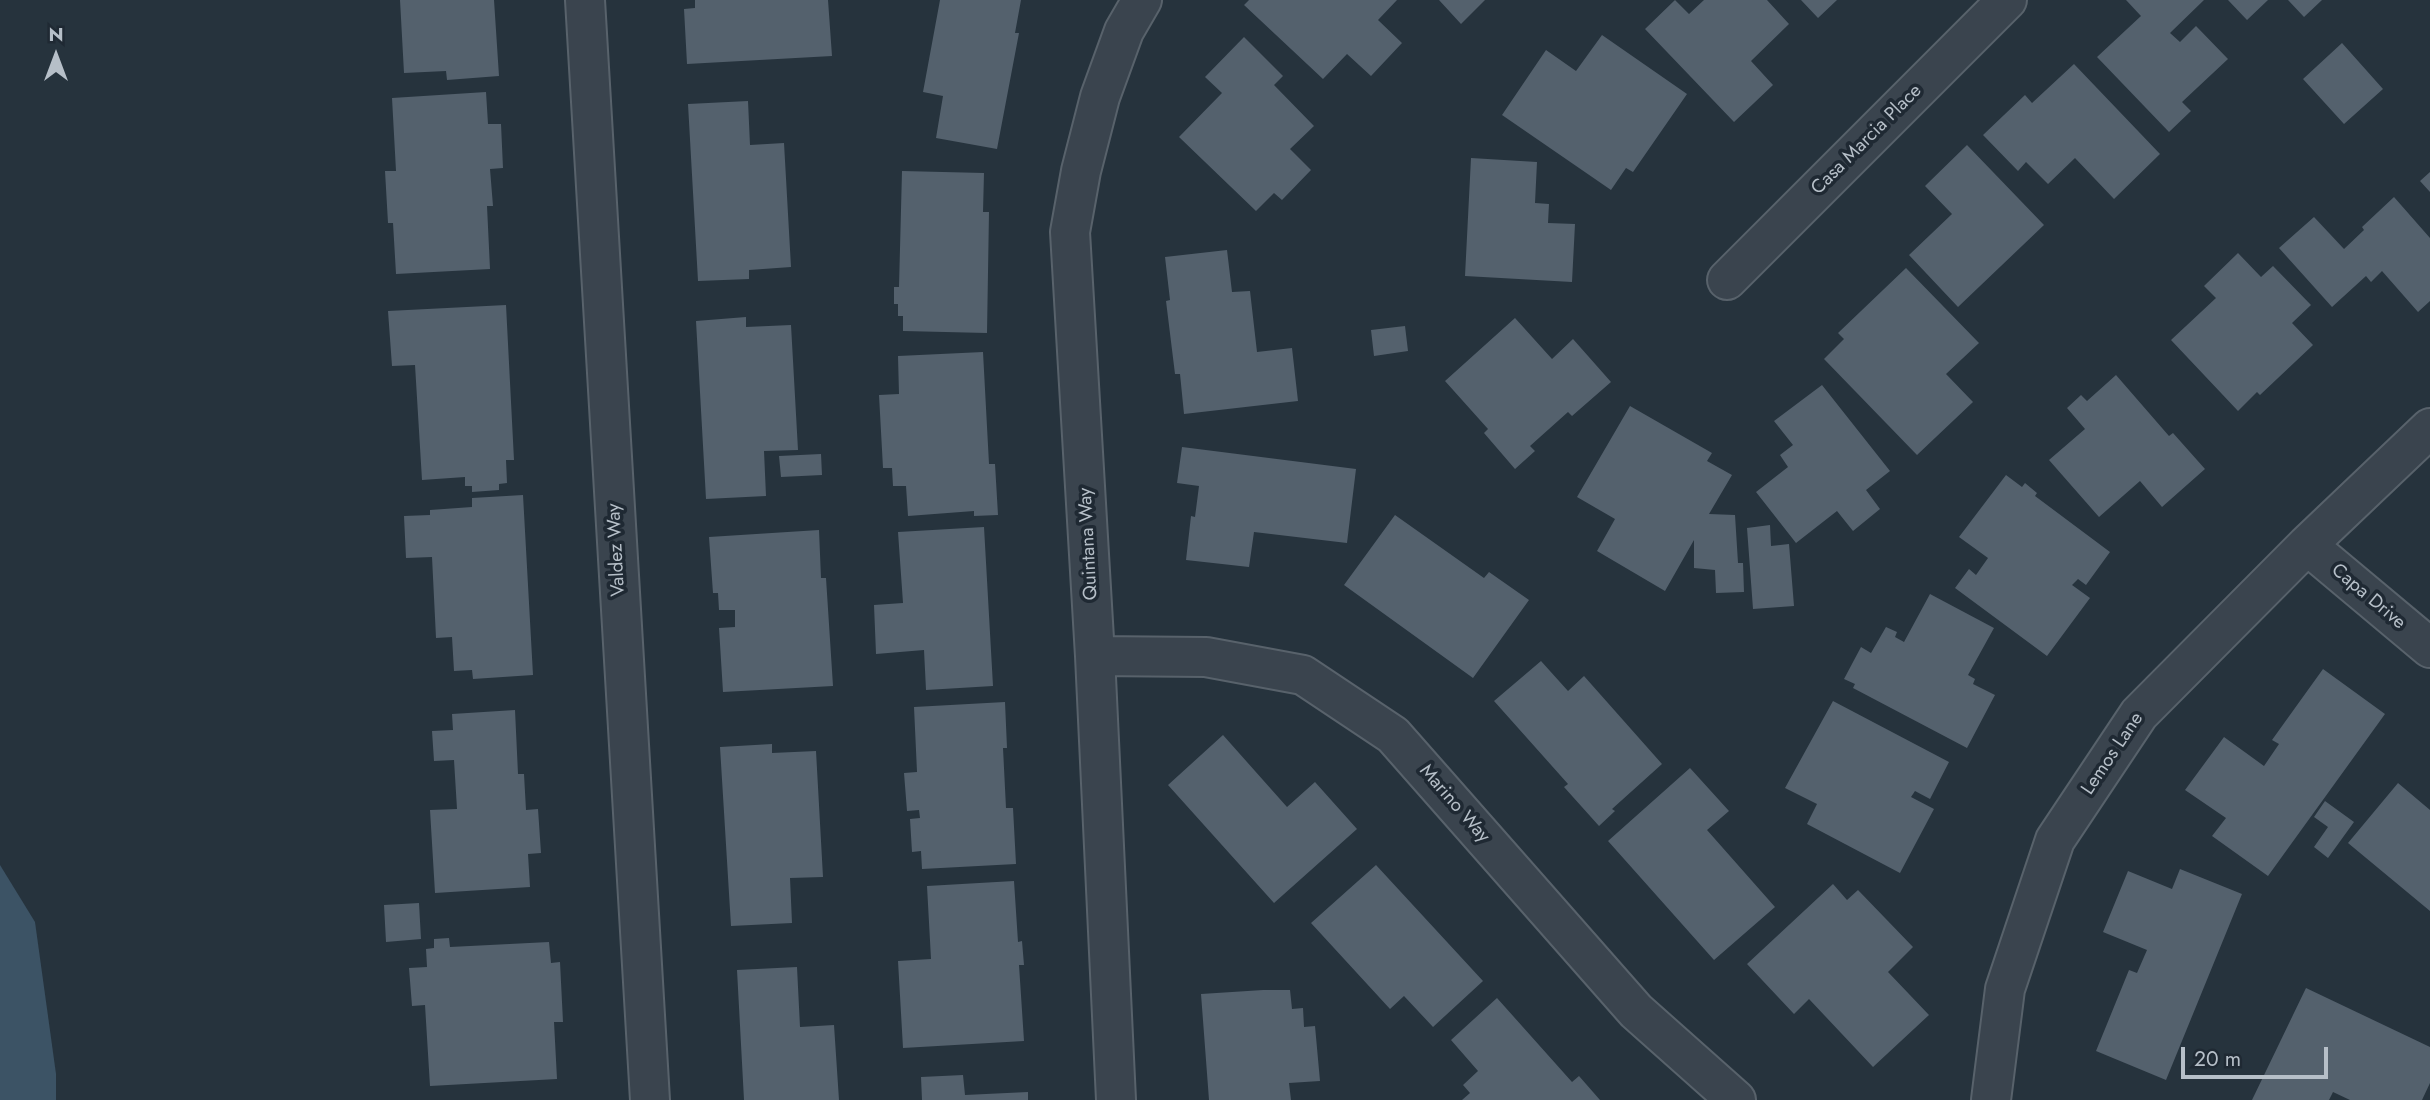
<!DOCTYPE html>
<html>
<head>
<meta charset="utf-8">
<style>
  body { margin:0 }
  #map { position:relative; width:2430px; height:1100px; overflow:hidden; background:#26333d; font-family:Jost,sans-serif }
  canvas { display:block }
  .north { position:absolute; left:21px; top:21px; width:70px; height:70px; -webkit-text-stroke:5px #1f2933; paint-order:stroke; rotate:0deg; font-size:19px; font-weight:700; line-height:28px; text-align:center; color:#b6bfc8 }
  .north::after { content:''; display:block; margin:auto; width:24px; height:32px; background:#b6bfc8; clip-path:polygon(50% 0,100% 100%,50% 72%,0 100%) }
  .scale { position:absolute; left:2181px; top:1047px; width:147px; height:32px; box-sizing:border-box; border:4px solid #b6bfc8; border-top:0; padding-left:9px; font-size:21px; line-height:24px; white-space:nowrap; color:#b6bfc8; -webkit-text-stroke:5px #1f2933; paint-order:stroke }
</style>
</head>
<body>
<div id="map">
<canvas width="2430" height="1100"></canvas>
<div class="north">N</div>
<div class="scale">20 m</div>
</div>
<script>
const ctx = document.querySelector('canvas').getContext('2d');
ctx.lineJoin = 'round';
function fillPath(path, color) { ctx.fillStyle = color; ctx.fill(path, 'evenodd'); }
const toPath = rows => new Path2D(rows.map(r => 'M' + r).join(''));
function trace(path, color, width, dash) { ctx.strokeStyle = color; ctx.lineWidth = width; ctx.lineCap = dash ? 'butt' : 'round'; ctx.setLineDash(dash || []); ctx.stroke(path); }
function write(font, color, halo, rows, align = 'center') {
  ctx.font = font + ' Jost,sans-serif'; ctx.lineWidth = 7; ctx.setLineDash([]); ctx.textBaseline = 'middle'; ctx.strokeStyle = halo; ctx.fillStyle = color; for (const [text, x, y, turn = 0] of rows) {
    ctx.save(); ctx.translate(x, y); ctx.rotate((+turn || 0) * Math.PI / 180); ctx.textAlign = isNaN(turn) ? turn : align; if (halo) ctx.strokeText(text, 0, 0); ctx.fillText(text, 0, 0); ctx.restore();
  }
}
const water = toPath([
  [0,865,35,922,56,1074,56,1100,0,1100]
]);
const building = toPath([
  [400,0,494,0,499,76,447,80,446,71,404,73],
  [695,0,828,0,832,56,687,64,684,9,695,8],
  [940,0,1021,0,1015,33,1019,33,997,149,936,138,943,96,923,92],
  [1249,0,1397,0,1378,20,1402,43,1371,76,1347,54,1323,79,1244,5],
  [1439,0,1485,0,1461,24],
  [1675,0,1689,14,1704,0,1767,0,1789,24,1751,61,1773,85,1734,122,1645,29],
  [1801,0,1837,0,1818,18],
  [2126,0,2204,0,2170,33,2180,42,2196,26,2228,59,2182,102,2191,111,2169,132,2097,57,2141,16],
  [2228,0,2268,0,2247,20],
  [2288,0,2322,0,2304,17],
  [1602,35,1687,94,1633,172,1626,168,1611,190,1502,115,1546,50,1576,71],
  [1244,37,1283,76,1274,85,1314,126,1290,149,1311,170,1282,200,1274,193,1256,211,1179,137,1222,93,1205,77],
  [2342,43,2383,89,2344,124,2303,79],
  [2074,64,2160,154,2114,199,2075,158,2048,184,2026,162,2018,171,1983,135,2025,95,2032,103],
  [486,92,488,124,501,124,503,168,490,169,493,206,487,206,490,269,396,274,393,223,388,223,385,171,396,171,392,98],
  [748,101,750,145,784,143,791,267,749,270,749,279,698,281,688,104],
  [1967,145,2044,225,1958,307,1909,255,1952,214,1925,186],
  [1471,158,1537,162,1535,203,1549,204,1548,223,1575,224,1572,282,1465,276],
  [902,171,984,173,983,212,989,212,987,333,903,331,903,316,898,316,898,304,894,304,894,287,899,287],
  [2430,172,2430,192,2420,181],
  [2394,197,2430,238,2430,301,2418,312,2382,271,2371,282,2366,276,2332,307,2279,248,2314,217,2344,249,2364,230,2362,227],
  [1227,250,1232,292,1250,291,1257,352,1292,348,1298,401,1184,414,1180,374,1175,374,1166,301,1170,300,1165,257],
  [2238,253,2261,277,2273,266,2311,305,2292,323,2313,345,2260,395,2257,392,2238,411,2171,340,2216,298,2204,286],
  [1906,268,1979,343,1946,374,1973,402,1917,455,1824,359,1844,339,1838,333],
  [506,305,514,460,506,460,507,483,499,484,499,490,472,492,472,486,465,486,465,477,422,480,415,365,392,366,388,311],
  [746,317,746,327,791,325,798,450,764,451,766,496,706,499,696,321],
  [1515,318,1552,359,1573,339,1611,382,1572,416,1568,412,1530,446,1535,451,1515,469,1484,433,1488,429,1445,381],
  [1405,326,1408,351,1374,356,1371,330],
  [983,352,989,464,995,464,998,515,974,516,974,511,908,516,906,486,893,486,892,468,883,468,879,395,899,394,898,356],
  [2116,375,2169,436,2173,433,2205,469,2162,507,2140,481,2099,517,2049,460,2085,429,2067,408,2081,395,2087,401],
  [1822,385,1890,471,1866,490,1880,509,1853,531,1837,511,1796,543,1756,492,1788,467,1780,455,1793,445,1774,421],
  [1630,406,1712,453,1707,461,1732,475,1709,514,1735,515,1738,563,1743,563,1744,592,1716,593,1715,570,1694,568,1694,540,1665,591,1597,551,1615,519,1577,497],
  [1182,447,1356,469,1347,543,1254,532,1249,567,1186,560,1191,516,1195,517,1199,486,1177,483],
  [821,454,822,475,781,477,779,456],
  [2006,475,2022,487,2025,483,2037,493,2035,496,2110,552,2086,585,2078,579,2072,585,2090,598,2047,656,1955,588,1969,569,1976,575,1988,558,1959,537],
  [523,495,533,675,473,679,472,670,454,671,452,637,436,638,432,557,406,558,404,516,430,515,430,510,472,507,472,498],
  [1395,515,1484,578,1489,572,1529,600,1473,678,1344,585],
  [1770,525,1771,546,1789,544,1794,606,1753,609,1747,528],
  [984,527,993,686,926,690,924,650,876,654,874,605,903,603,898,532],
  [819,530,821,578,826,578,833,686,723,692,719,628,735,627,735,610,719,610,718,593,713,593,709,537],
  [1930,594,1994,628,1968,675,1975,679,1973,684,1995,695,1967,748,1853,688,1855,684,1844,679,1861,647,1871,653,1886,627,1897,632,1895,637,1904,642],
  [1541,661,1568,691,1584,676,1662,764,1612,809,1615,811,1599,826,1564,787,1568,784,1494,701],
  [2323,669,2385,714,2268,876,2212,836,2226,818,2185,790,2224,737,2264,766,2279,744,2272,740],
  [1833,701,1949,762,1930,799,1915,791,1911,797,1934,809,1900,873,1807,824,1817,804,1785,788],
  [1005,702,1007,748,1003,748,1006,808,1013,808,1016,864,922,869,921,851,912,852,910,819,920,818,919,810,907,811,904,773,917,772,914,707],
  [515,710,518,774,524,774,526,810,538,809,541,853,528,854,530,887,435,893,430,810,457,809,454,760,434,761,432,731,453,730,452,714],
  [1223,735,1287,807,1315,782,1357,829,1274,903,1168,785],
  [772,744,772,753,816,751,823,877,790,878,792,923,731,926,720,747],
  [1690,768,1729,811,1707,830,1775,907,1714,960,1608,841],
  [2398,783,2430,810,2430,911,2348,843],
  [2325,801,2354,822,2328,858,2314,847,2328,827,2314,817],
  [1376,865,1483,981,1433,1027,1404,996,1390,1009,1311,923],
  [2180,869,2242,894,2166,1080,2096,1051,2129,970,2137,973,2147,950,2103,932,2128,871,2172,889],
  [1014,881,1018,942,1022,941,1024,965,1019,965,1024,1041,903,1048,898,961,931,959,927,886],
  [1833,884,1847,900,1858,890,1913,947,1888,972,1929,1015,1873,1067,1809,999,1794,1014,1747,964],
  [419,903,421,939,386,942,384,905],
  [449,938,450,947,549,942,551,963,560,962,563,1022,554,1022,557,1079,430,1086,425,1005,412,1006,409,968,427,967,426,949,434,948,434,939],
  [797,967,800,1027,834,1025,839,1100,744,1100,737,970],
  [2306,988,2430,1047,2430,1083,2422,1100,2350,1100,2333,1092,2329,1100,2252,1100],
  [1263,990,1290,990,1292,1009,1303,1008,1304,1027,1315,1026,1320,1081,1289,1083,1291,1100,1209,1100,1201,994],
  [1497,998,1572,1082,1579,1076,1600,1100,1462,1100,1470,1093,1463,1085,1478,1071,1451,1040],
  [963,1075,965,1095,1028,1092,1028,1100,922,1100,921,1077]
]);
const street = toPath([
  [585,0,650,1100],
  [1727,280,2007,0],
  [2307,545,2430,648],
  [1095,656,1206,657,1303,675,1393,735,1636,1011,1736,1100],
  [1116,1100,1095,656,1070,232,1081,171,1100,97,1124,31,1142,0],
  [1991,1100,2005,989,2055,840,2139,714,2307,545,2430,428]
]);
const streetNames = [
  ["Casa Marcia Place",1867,140,-45],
  ["Quintana Way",1089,544,-93],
  ["Valdez Way",617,550,-93],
  ["Capa Drive",2368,597,40],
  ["Lemos Lane",2113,754,-56],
  ["Marino Way",1454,804,49]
];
fillPath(water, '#3c5365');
fillPath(building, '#54616d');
trace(street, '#58626b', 42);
trace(street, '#3a444e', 38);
write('19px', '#b6bfc8', '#1f2933', streetNames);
</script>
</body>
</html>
